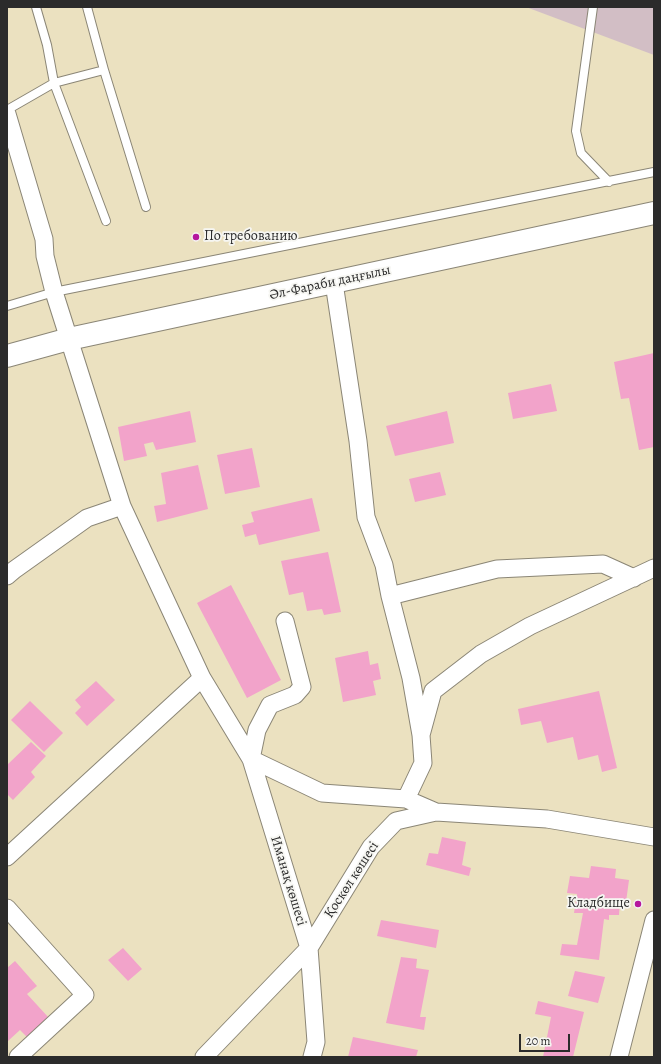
<!DOCTYPE html>
<html>
<head>
<meta charset="utf-8">
<style>
  body { margin:0 }
  #map { position:relative; width:661px; height:1064px; overflow:hidden; background:#ebe1c0; font-family:Alegreya,serif }
  canvas { display:block }
  .frame { position:absolute; inset:0; border:8px solid #2b2b2b; pointer-events:none }
  .scale { position:absolute; left:519px; top:1034px; width:51px; height:18px; box-sizing:border-box; border:2px solid #2b2b2b; border-top:0; padding-left:5px; font-size:12px; line-height:14px; white-space:nowrap; color:#2b2b2b; -webkit-text-stroke:3px #f6f6f2; paint-order:stroke }
</style>
</head>
<body>
<div id="map">
<canvas width="661" height="1064"></canvas>
<div class="frame"></div>
<div class="scale">20 m</div>
</div>
<script>
const ctx = document.querySelector('canvas').getContext('2d');
ctx.lineJoin = 'round';
function fillPath(path, color) { ctx.fillStyle = color; ctx.fill(path, 'evenodd'); }
const toPath = rows => new Path2D(rows.map(r => 'M' + r).join(''));
function trace(path, color, width, dash) { ctx.strokeStyle = color; ctx.lineWidth = width; ctx.lineCap = dash ? 'butt' : 'round'; ctx.setLineDash(dash || []); ctx.stroke(path); }
function write(font, color, halo, rows, align = 'center') {
  ctx.font = font + ' Alegreya,serif'; ctx.lineWidth = 3.5; ctx.setLineDash([]); ctx.textBaseline = 'middle'; ctx.strokeStyle = halo; ctx.fillStyle = color; for (const [text, x, y, turn = 0] of rows) {
    ctx.save(); ctx.translate(x, y); ctx.rotate((+turn || 0) * Math.PI / 180); ctx.textAlign = isNaN(turn) ? turn : align; if (halo) ctx.strokeText(text, 0, 0); ctx.fillText(text, 0, 0); ctx.restore();
  }
}
const industrial = toPath([
  [526,7,654,7,654,55]
]);
const building = toPath([
  [654,353,654,447,639,450,629,398,621,399,614,362],
  [551,384,557,411,513,419,508,393],
  [190,411,196,442,156,450,153,442,144,444,147,456,124,461,118,427],
  [447,411,454,443,395,456,386,426],
  [252,448,260,487,225,494,217,455],
  [198,465,208,509,157,522,154,506,166,504,161,473],
  [440,472,446,495,415,502,409,479],
  [312,498,320,531,259,545,256,534,245,537,242,525,254,522,251,512],
  [328,552,341,612,324,615,322,609,307,611,303,592,289,595,281,561],
  [231,585,281,680,247,698,197,603],
  [368,651,370,665,378,663,381,679,373,681,376,695,343,702,335,658],
  [96,681,115,700,87,726,75,713,81,707,75,700],
  [599,691,617,768,602,772,598,755,578,760,573,737,547,743,541,721,521,725,518,709],
  [30,701,63,733,44,752,11,720],
  [31,742,46,756,31,772,35,777,13,800,7,794,7,765],
  [442,837,466,842,462,865,471,868,469,876,426,865,429,853,438,854],
  [591,866,616,869,615,878,629,880,626,902,620,901,619,915,609,915,609,920,604,919,599,960,560,955,562,944,577,945,583,913,574,913,577,894,567,893,570,876,589,878],
  [381,920,439,930,436,948,377,936],
  [123,948,142,969,128,981,108,960],
  [401,957,417,959,416,968,429,970,420,1017,426,1017,424,1030,386,1023],
  [15,961,37,986,27,994,49,1018,27,1037,20,1030,8,1041,7,1039,7,968],
  [575,971,605,977,598,1003,568,996],
  [538,1001,584,1012,573,1057,543,1057,551,1017,535,1014],
  [353,1037,418,1050,416,1057,348,1057]
]);
const lane = toPath([
  [87,7,104,70,54,83,106,221],
  [593,7,576,131,581,153,609,182],
  [104,70,146,207],
  [7,110,54,83,47,45,36,7],
  [7,306,54,292,654,172]
]);
const street = toPath([
  [7,114,44,239,45,256,54,292,122,506,202,678,7,857],
  [334,283,358,441,366,517,384,565,390,596,411,678,421,735],
  [7,576,14,570,87,518,122,506],
  [390,596,497,569,603,564,634,578],
  [285,621,302,687,295,695,270,705,257,730,251,759,322,793,406,799],
  [202,678,251,759,309,948,204,1057],
  [436,812,406,799,423,763,421,735,433,691,481,654,530,626,654,568],
  [7,908,85,995,18,1057],
  [312,1057,316,1042,309,948,371,847,396,821,436,812,547,819,654,837],
  [619,1057,654,920]
]);
const secondary = toPath([
  [7,356,69,339,654,213]
]);
const markers = [
  [196,237,4,"#b5179e"],
  [638,904,4,"#b5179e"]
];
const poiNames = [
  ["По требованию",204,237],
  ["Кладбище",630,904,"right"]
];
const streetNames = [
  ["Әл-Фараби даңғылы",330,283,-12],
  ["Қоскөл көшесі",352,880,-57],
  ["Иманақ көшесі",288,881,73]
];
fillPath(industrial, '#d2bec5');
fillPath(building, '#f2a3ca');
trace(lane, '#8b8676', 10);
trace(street, '#8b8676', 19);
trace(secondary, '#8b8676', 24);
trace(lane, '#fff', 8);
trace(street, '#fff', 17);
trace(secondary, '#fff', 22);
for (const [x, y, r, color] of markers) { const dot = new Path2D(); dot.arc(x, y, r, 0, 2 * Math.PI); ctx.fillStyle = color; ctx.fill(dot); trace(dot, '#f6f6f2', 1.5); }
write('14px', '#2b2b2b', '#f6f6f2', poiNames, 'left');
write('14px', '#2b2b2b', '#f6f6f2', streetNames);
</script>
</body>
</html>
